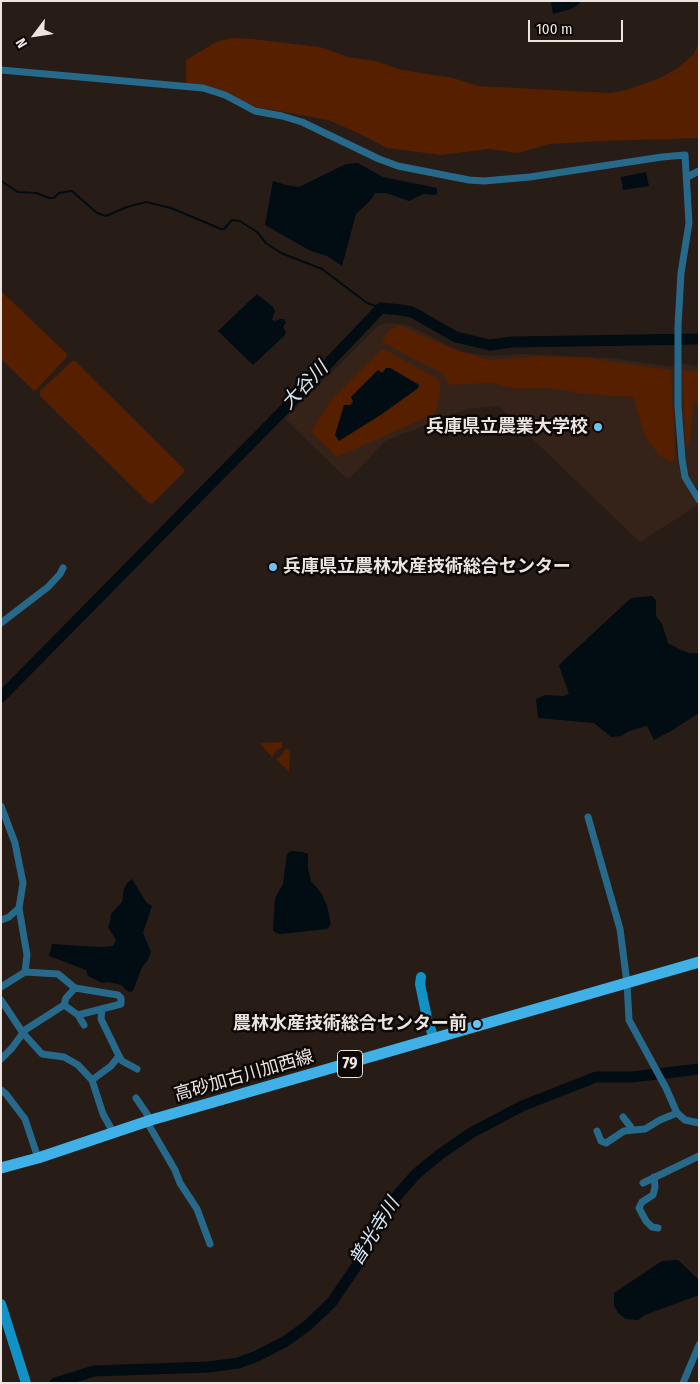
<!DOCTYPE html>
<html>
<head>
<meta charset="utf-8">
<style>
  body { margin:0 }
  #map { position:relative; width:700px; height:1384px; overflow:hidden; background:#281c16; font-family:"Fira Sans Condensed",sans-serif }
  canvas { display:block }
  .frame { position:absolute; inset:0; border:2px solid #ece4e0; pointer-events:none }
  .north { position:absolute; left:10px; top:10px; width:50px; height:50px; -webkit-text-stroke:4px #0d0806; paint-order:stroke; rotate:239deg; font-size:14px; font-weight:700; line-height:20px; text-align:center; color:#ece4e0 }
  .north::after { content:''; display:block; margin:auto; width:18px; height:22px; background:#ece4e0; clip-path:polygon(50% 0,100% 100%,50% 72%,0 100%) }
  .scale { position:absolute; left:528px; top:20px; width:95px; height:22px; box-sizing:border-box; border:2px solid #ece4e0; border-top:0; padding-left:6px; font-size:15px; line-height:18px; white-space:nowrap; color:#ece4e0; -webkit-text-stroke:4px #0d0806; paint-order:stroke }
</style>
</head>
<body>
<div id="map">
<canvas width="700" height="1384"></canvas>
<div class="frame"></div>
<div class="north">N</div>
<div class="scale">100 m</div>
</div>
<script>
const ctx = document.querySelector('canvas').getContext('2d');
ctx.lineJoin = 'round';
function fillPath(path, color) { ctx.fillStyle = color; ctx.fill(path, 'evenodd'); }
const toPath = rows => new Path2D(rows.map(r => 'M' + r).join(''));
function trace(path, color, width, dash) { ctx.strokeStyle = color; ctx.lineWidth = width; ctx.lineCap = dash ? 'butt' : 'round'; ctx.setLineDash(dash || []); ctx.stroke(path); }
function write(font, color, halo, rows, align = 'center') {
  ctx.font = font + ' "Fira Sans Condensed","Noto Sans JP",sans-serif'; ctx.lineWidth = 5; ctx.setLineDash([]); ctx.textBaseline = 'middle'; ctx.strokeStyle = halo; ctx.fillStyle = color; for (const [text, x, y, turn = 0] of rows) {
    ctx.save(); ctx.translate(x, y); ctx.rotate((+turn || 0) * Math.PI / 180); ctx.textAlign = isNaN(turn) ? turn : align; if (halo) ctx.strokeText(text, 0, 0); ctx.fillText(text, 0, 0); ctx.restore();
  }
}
const built = toPath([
  [389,323,409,325,461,352,488,356,520,354,610,358,675,367,676,448,681,476,698,505,640,542,498,406,467,409,385,441,350,478,346,478,285,419,379,325],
  [682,363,694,366,699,364,699,491,687,473,683,443,678,367]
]);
const green = toPath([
  [230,38,252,39,320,47,348,57,375,61,402,70,453,78,478,86,611,93,626,90,658,79,678,68,694,54,699,42,699,138,601,141,549,144,518,153,489,149,441,155,387,148,360,134,328,120,256,107,227,95,186,84,186,60,214,43],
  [1,291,67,354,66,358,36,390,33,390,1,359],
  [399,325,450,348,490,360,541,356,587,358,671,370,675,457,672,463,660,456,652,446,645,436,633,397,587,394,548,388,517,389,491,383,449,385,444,375,440,372,382,342,389,330],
  [384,349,438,379,441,387,436,413,337,457,311,432,331,400,381,350],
  [387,368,391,368,420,385,419,388,382,414,339,440,345,405,351,405,353,402,352,397,379,370,383,373],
  [72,361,75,361,184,469,184,472,153,503,150,504,40,396,40,391],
  [682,370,692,371,699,370,699,402,694,403,689,444,686,446],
  [282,742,283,747,276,751,272,757,261,745,262,743],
  [286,748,290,752,289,772,276,759,281,756]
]);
const water = toPath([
  [555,1,580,1,580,2,579,4,571,9,553,14,551,3],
  [358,163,383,177,437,188,437,194,434,195,423,194,409,201,386,193,375,193,370,201,356,214,342,266,327,256,311,251,265,225,273,181,286,185,299,187,346,164],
  [646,172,649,186,623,190,621,177],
  [257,294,273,307,275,311,272,320,275,321,280,319,284,319,286,323,283,327,286,332,285,335,253,365,218,331],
  [386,368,390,368,419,385,418,388,382,414,339,441,335,435,344,405,350,405,353,402,351,397,378,370,382,373],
  [652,596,656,600,656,616,662,624,668,643,681,650,689,653,699,653,699,713,671,731,654,740,647,726,629,731,621,736,611,737,594,723,538,718,536,699,545,695,563,696,569,694,559,666,561,663,631,598],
  [291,851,303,852,308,854,308,868,311,881,322,894,327,906,331,924,327,929,281,934,276,933,273,930,275,898,283,884,287,854],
  [132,879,146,902,152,906,143,933,151,952,148,960,142,967,133,991,129,992,121,985,109,982,102,983,88,976,86,970,49,956,52,944,99,947,113,946,116,940,108,927,110,922,111,914,122,902,124,889,127,883],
  [678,1260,699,1280,699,1295,645,1315,638,1320,626,1319,618,1313,614,1306,614,1293,662,1261]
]);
const stream = toPath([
  [1,181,18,192,36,193,49,198,54,198,59,193,72,191,97,213,106,216,127,207,146,202,171,208,221,229,224,229,232,220,240,221,257,232,266,243,281,253,322,269,367,303,381,308]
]);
const river = toPath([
  [1,697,274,420,381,308,401,310,412,312,456,337,490,345,512,342,699,339],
  [55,1383,94,1371,209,1367,238,1363,257,1356,286,1341,308,1325,332,1302,357,1265,385,1211,401,1191,416,1174,439,1155,471,1133,522,1106,596,1077,632,1077,699,1069]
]);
const street = toPath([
  [1,70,203,88,225,95,255,111,282,116,302,122,379,159,398,166,469,180,484,181,530,177,662,157,685,155,689,223,681,273,678,326,678,406,682,459,685,477,699,500],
  [687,177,699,171],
  [1,623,48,587,60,574,63,568],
  [1,806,15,843,23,883,19,908,27,955,25,972],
  [588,817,620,929,627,983,629,1020,666,1088,677,1113,685,1120,699,1123],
  [1,920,9,917,19,908],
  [1,987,25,972,58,974,75,988,118,995,121,998,121,1004,78,1015,64,1005],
  [1,1000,23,1033,42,1054,64,1057,78,1065,92,1080,103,1114,113,1132],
  [102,1009,101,1019,119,1056,122,1061,137,1069],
  [78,1015,84,1025],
  [1,1059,12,1048,25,1030,64,1005,66,998,75,988],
  [92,1080,111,1066,119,1056],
  [1,1090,6,1094,25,1119,38,1158],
  [136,1098,151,1120],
  [623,1117,633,1130],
  [147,1122,175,1170,180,1183,197,1209,210,1244],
  [597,1131,601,1141,606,1143,624,1131,645,1129,660,1120,677,1113],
  [654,1177,655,1187,653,1195,642,1202,639,1208,646,1221,652,1227,658,1228],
  [643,1183,699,1156],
  [683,1383,699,1345]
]);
const secondary = toPath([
  [421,977,420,984,427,1018,434,1039],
  [1,1304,26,1383]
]);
const primary = toPath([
  [1,1168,38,1158,151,1120,699,962]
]);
const markers = [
  [598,427,5,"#6bc3f2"],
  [273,567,5,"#6bc3f2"],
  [477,1024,5,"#6bc3f2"]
];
const shields = [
  [350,1064,25]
];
const shieldNames = [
  ["79",350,1064]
];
const poiNames = [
  ["兵庫県立農業大学校",588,427],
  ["兵庫県立農林水産技術総合センター",283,567,"left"],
  ["農林水産技術総合センター前",467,1024]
];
const streetNames = [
  ["高砂加古川加西線",244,1076,-16]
];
const waterNames = [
  ["大谷川",305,386,-46],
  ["普光寺川",375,1232,-58]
];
fillPath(built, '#35231a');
fillPath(green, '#551f00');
fillPath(water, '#020c13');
trace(stream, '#020c13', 2);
trace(river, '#020c13', 11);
trace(street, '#26698a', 7);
trace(secondary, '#1092c7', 10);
trace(primary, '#40b1e7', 11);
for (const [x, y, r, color] of markers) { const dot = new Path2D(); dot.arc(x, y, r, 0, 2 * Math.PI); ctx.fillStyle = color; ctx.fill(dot); trace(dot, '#0d0806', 2); }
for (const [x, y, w] of shields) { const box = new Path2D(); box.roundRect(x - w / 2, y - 13.5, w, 27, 4); ctx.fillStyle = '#0d0806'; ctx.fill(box); trace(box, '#ece4e0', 1); }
write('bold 16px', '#ece4e0', null, shieldNames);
write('bold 18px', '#ece4e0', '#0d0806', poiNames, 'right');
write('18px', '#ece4e0', '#0d0806', streetNames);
write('italic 19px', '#d1e8f6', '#0d0806', waterNames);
</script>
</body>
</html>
